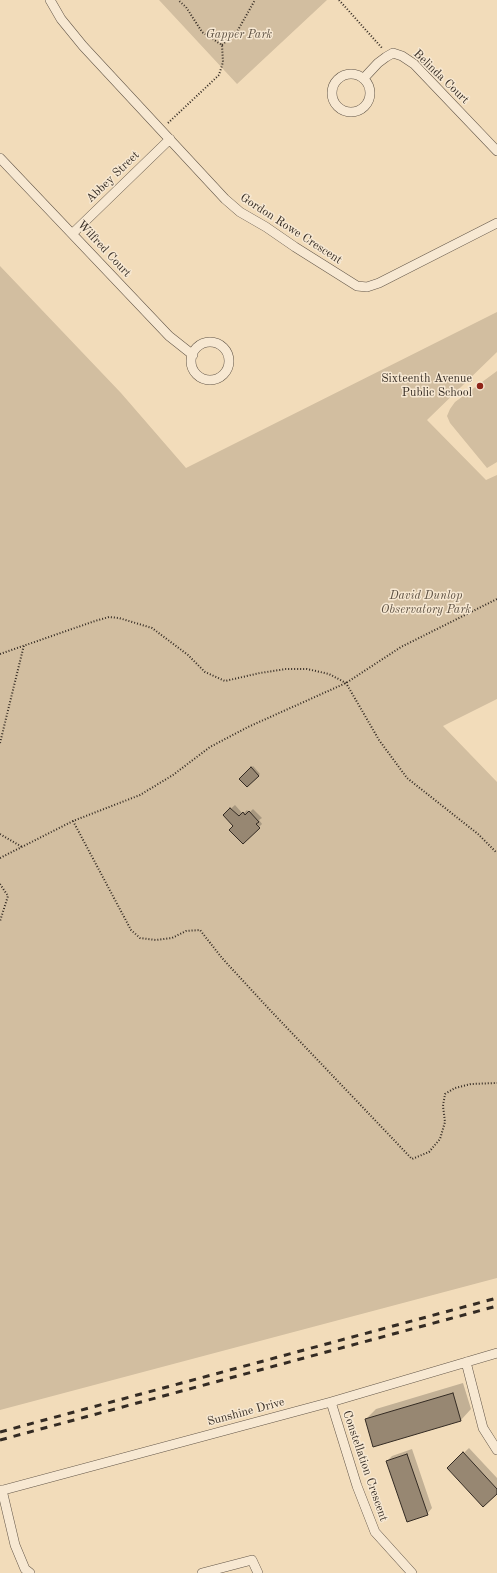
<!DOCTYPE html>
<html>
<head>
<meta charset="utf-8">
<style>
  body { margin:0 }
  canvas { display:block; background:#f2dcba }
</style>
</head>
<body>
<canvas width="497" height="1573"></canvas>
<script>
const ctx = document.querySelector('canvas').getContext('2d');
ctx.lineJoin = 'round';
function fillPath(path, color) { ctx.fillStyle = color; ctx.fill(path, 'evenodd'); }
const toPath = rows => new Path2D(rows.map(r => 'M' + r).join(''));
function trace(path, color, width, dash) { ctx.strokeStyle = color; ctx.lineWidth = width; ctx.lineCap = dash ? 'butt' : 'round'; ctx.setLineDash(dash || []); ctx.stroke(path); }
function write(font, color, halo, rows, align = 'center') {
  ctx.font = font + ' "Old Standard TT",serif'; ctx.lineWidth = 3; ctx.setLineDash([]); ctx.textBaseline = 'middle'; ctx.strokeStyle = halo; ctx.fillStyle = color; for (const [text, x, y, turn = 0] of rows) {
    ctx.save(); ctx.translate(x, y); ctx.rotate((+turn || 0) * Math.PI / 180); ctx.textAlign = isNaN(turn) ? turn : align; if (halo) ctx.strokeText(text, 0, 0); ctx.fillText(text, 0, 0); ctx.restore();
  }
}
const green = toPath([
  [159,0,327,0,237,84],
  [0,266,121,393,186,468,497,312,497,352,427,420,486,480,497,475,497,699,443,726,497,782,497,1278,0,1410],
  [497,371,497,462,487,468,450,423,447,416,450,409,455,402]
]);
const shadow = toPath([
  [253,766,260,774,247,786,240,779],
  [235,805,243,814,247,810,249,813,253,809,262,818,259,820,262,824,243,843,235,826,224,815],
  [463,1383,471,1409,461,1420,374,1445,366,1419,376,1409],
  [469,1448,497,1478,497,1493,448,1468],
  [412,1449,432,1508,427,1514,387,1461,392,1456]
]);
const building = toPath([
  [251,767,259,776,247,787,239,779,251,767],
  [230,808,239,816,243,812,245,815,249,811,259,822,256,824,260,828,243,844,229,830,233,826,223,815,230,808],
  [453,1393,461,1421,373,1447,365,1419,453,1393],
  [463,1452,497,1489,497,1494,483,1507,447,1468,463,1452],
  [407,1454,428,1515,407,1522,386,1461,407,1454]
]);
const path = toPath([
  [339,0,382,48],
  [222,45,238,30,255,0],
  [168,123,219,75,223,62,222,45,202,32,186,7,178,0],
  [0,654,95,621,109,617,119,618,152,628,188,655,205,672,225,681,260,673,286,669,307,669,329,674,346,683,379,740,407,778,478,834,497,853],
  [0,743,24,645],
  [73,821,131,930,140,938,156,940,172,938,186,931,200,930,222,958,269,1009,412,1159,429,1152,440,1139,445,1122,443,1106,445,1094,455,1088,471,1084,497,1083],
  [0,834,22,847],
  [0,858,73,821,140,795,173,775,210,747,248,727,346,683,401,647,497,599],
  [0,884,8,896,0,921]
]);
const street = toPath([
  [50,0,61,19,83,46,225,199,240,212,266,227,295,247,357,286,367,287,379,283,497,223],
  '332 93a19 19 0 1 1 38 0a19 19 0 1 1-38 0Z',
  [364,78,378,63,386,57,393,53,402,56,414,64,497,151],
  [0,158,169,336,193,355],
  [73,233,170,139],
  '191 361a19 19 0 1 1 38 0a19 19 0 1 1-38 0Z',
  [466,1362,483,1428,497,1450],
  [331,1402,357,1486,375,1532,412,1573],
  [2,1490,15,1545,25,1569,30,1573],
  [0,1491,331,1402,497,1353],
  [202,1573,252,1560,258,1573]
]);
const rail = toPath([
  [0,1432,497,1298],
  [0,1440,497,1306]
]);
const markers = [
  [480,386,4,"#8f2418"]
];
const parkNames = [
  ["Gapper Park",239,35],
  ["David Dunlop",426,596],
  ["Observatory Park",426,610]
];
const streetNames = [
  ["Belinda Court",441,77,44],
  ["Abbey Street",113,177,-44],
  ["Gordon Rowe Crescent",291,229,33],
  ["Wilfred Court",104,249,47],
  ["Sunshine Drive",246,1412,-15],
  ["Constellation Crescent",365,1466,71]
];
const poiNames = [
  ["Sixteenth Avenue",472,379],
  ["Public School",472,393]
];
fillPath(green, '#d2bea0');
fillPath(shadow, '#0003');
fillPath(building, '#978772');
trace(building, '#342b23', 1);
trace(street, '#645749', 10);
trace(path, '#342b23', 2, [1, 2]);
trace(street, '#f7e8d2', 9);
trace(rail, '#342b23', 3, [7, 7]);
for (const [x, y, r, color] of markers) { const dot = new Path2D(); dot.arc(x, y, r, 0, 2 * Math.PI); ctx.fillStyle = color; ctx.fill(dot); trace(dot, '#f7e8d2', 1.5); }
write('italic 12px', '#5c5042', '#f7e8d2', parkNames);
write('12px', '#342b23', '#f7e8d2', streetNames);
write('12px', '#342b23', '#f7e8d2', poiNames, 'right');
</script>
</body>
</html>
